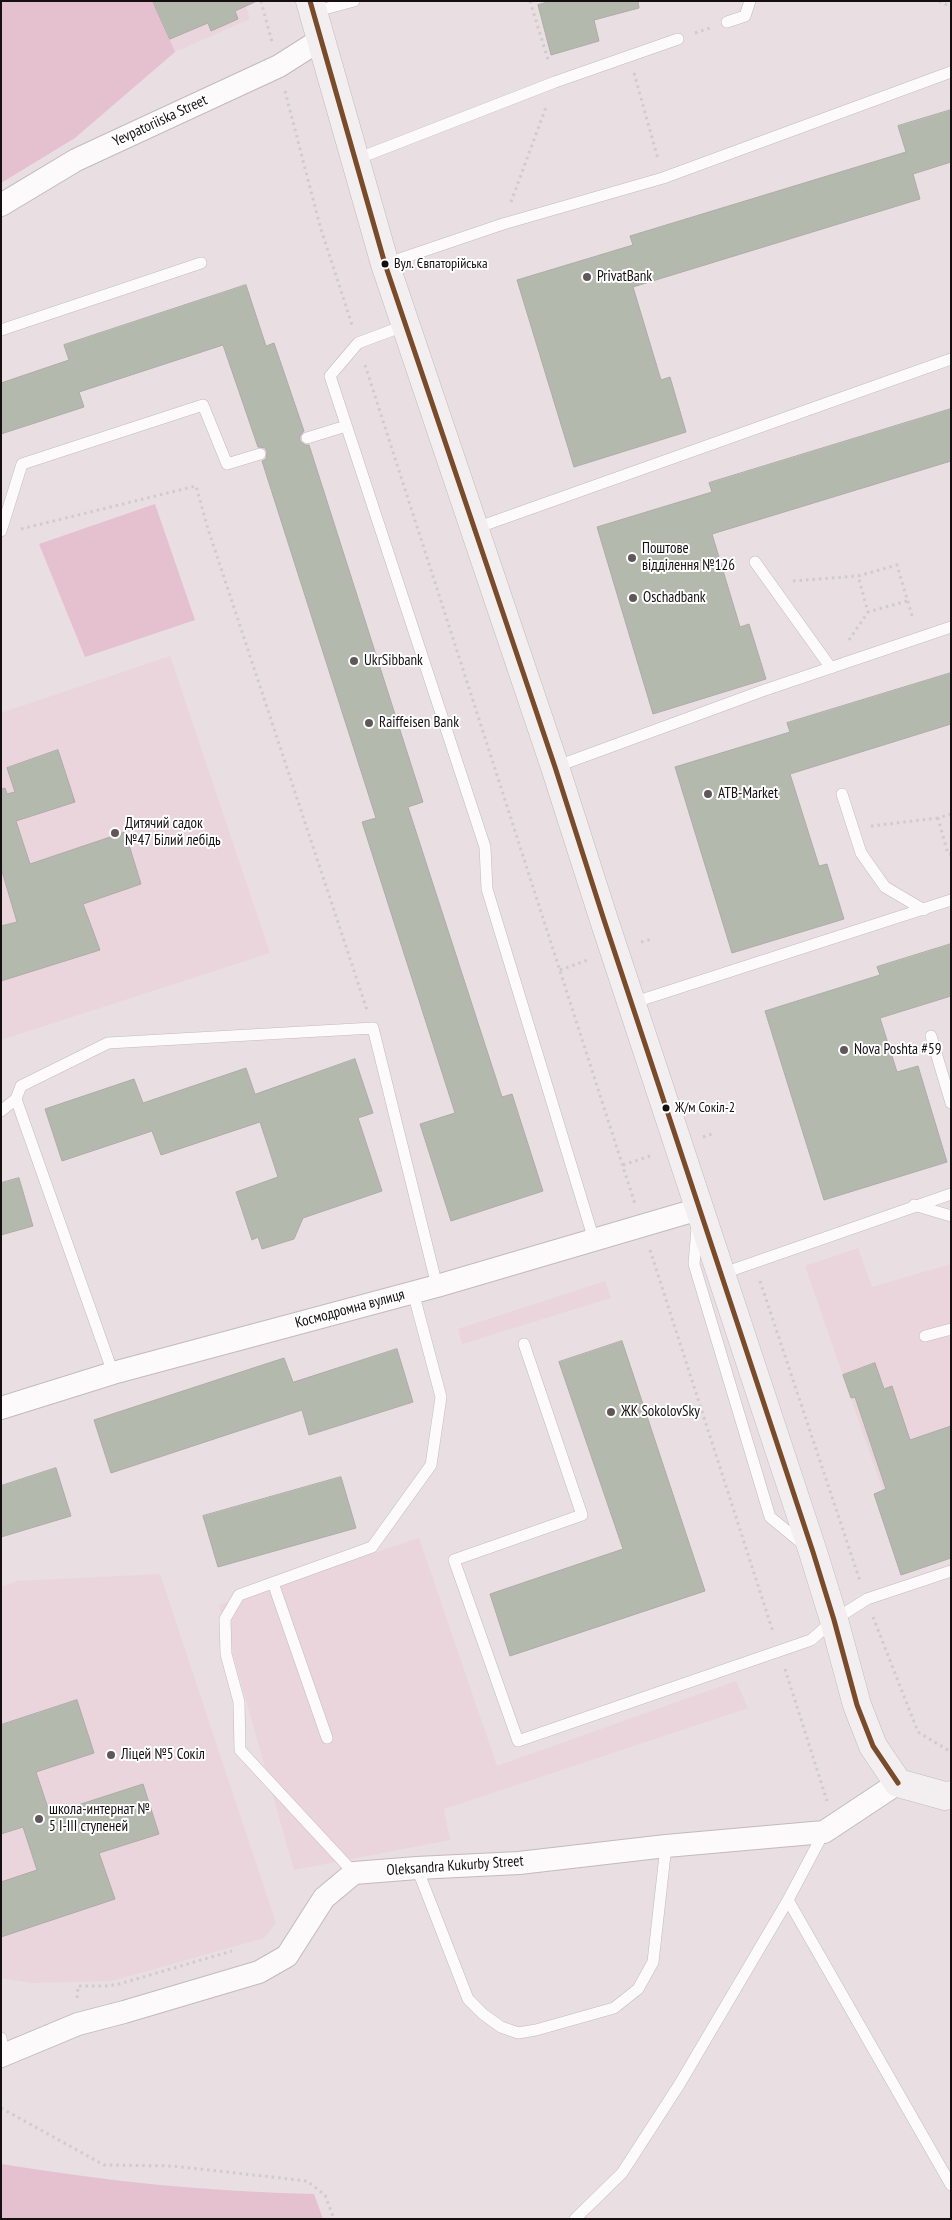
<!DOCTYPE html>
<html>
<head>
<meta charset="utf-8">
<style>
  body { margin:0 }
  #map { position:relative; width:952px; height:2220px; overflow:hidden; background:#e9dee1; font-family:"PT Sans Narrow",sans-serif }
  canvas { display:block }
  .frame { position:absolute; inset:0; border:2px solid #160f11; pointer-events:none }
</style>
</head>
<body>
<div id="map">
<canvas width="952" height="2220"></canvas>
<div class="frame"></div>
</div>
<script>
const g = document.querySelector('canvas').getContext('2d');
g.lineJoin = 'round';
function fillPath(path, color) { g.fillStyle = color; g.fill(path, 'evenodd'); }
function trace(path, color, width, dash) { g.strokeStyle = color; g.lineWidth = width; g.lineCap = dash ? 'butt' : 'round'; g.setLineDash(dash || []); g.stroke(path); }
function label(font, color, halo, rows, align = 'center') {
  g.font = font + ' "PT Sans Narrow",sans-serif'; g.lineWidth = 4; g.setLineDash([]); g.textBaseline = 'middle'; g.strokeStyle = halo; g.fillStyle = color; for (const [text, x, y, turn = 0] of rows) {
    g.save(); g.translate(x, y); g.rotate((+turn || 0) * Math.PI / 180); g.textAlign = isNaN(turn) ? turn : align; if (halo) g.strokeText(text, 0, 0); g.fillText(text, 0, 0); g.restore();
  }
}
fillPath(new Path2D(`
  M153 1H244L250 19 175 52Z
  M170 656 270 953 1 1040V713Z
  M858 1248 872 1287 951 1264V1467L883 1491 805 1266Z
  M605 1281 611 1298 462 1344 458 1329Z
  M419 1538 497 1766 736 1681 748 1708 444 1809 450 1840 294 1870 219 1605Z
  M160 1574 276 1923 264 1938 112 1981 32 1983 1 1978V1587L18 1581Z`), '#ead5dd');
fillPath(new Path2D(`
  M1 1H153L175 52 75 138 1 183Z
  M155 504 195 620 85 657 39 544Z
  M1 2164C105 2181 209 2192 314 2194L323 2219H1Z`), '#e5c0ce');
const building = new Path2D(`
  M153 1H257L235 11 238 19 211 31 208 23 170 39Z
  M552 1H638L639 8 594 20 599 41 551 55 538 5Z
  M951 110V162L913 174 920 199 633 287 661 380 670 377 686 432 574 467 517 280 633 245 630 236 906 152 898 126Z
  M246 285 266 346 274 343 304 431 300 436V441L305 445H309L423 802 408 807 502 1097 512 1094 543 1191 451 1221 420 1124 455 1113 362 822 376 818 262 461 266 459 267 452 265 448 258 447 223 345 79 392 84 407 1 434V383L69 360 64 345Z
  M951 409V461L712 534 740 627 749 624 766 679 653 714 597 527 712 492 709 483Z
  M951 673V724L790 774 819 866 827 864 844 919 732 953 675 767 790 732 787 723Z
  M58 750 75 802 16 821 30 864 125 832 141 884 83 904 100 950 1 981V926L17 922 1 868V789L5 788 7 794 15 792 7 768Z
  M951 944V996L880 1018 897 1072 918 1066 947 1162 824 1200 765 1011 880 975 877 967Z
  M355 1059 373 1113 358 1118 382 1191 303 1218 294 1239 262 1249 258 1237 252 1240 236 1192 278 1177 260 1122 161 1155 152 1131 62 1161 45 1109 134 1079 143 1103 246 1068 255 1094Z
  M19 1178 33 1226 1 1235V1183Z
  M622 1341 705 1591 510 1656 490 1594 623 1549 559 1362Z
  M397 1349 413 1402 309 1435 302 1410 111 1473 94 1420 284 1358 293 1382Z
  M875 1363 884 1389 892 1386 910 1440 951 1426V1558L901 1575 874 1494 886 1489 855 1397 851 1398 843 1375Z
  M56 1468 71 1516 1 1537V1486Z
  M341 1477 356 1528 218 1567 203 1516Z
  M77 1700 94 1753 36 1772 50 1814 143 1784 159 1834 99 1853 115 1899 1 1937V1882L37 1870 23 1827 1 1834V1725Z`);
fillPath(building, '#b4b9ad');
trace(building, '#aeaba9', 1);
const lane = new Path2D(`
  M313 12 354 1
  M727 22 745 16 750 1
  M354 160 555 82 678 39
  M385 264 503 224 663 178 951 72
  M406 325 358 343 330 376 485 847 487 889 594 1240
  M1 330 201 263
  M307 438 346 426
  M476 528 951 359
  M1 531 22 464 203 405 227 464 260 454
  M755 562 831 668
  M555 767 762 691 951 627
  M842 794 861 853 885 887 924 910
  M632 1003 951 900
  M931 1036 951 1103
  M1 1111 16 1099
  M914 1205 951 1216
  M697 1228 694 1264 770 1517 804 1545
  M721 1274 951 1194
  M925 1336 951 1329
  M524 1344 582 1515 454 1560 518 1741 811 1640 834 1620 867 1599 951 1571
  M113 1373 16 1099 21 1086 108 1043 373 1028 437 1286
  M273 1583 327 1738
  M417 1868 468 1999 483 2014 501 2027 518 2033 536 2030 614 2008 638 1989 653 1962 666 1846
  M354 1873 240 1750 239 1702 226 1654 225 1619 239 1595 372 1547 431 1465 441 1397 413 1292
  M788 1900 951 2185
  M1 2038 4 2055
  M575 2219 622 2173 679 2085 788 1900 824 1832`);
const street = new Path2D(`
  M1 205 76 160 279 66 320 40
  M1 1408 113 1373 437 1286 699 1209
  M1 2056 78 2024 124 2012 259 1972 287 1956 324 1898 354 1873 417 1868 519 1863 666 1846 824 1832 898 1783`);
const secondary = new Path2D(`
  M310 1 385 264 555 767 604 920 813 1552 834 1620 857 1705 873 1746 898 1783 945 1796 951 1795`);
trace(lane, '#c3babd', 12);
trace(street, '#c3babd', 24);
trace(secondary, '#c3babd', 29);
trace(new Path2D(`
  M261 1 272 42
  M530 1 549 63
  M939 1 951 7
  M695 33 710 28
  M634 73 658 159
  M285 91 320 226 352 325
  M511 202 546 107
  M365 365 635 1204
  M21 529 196 486 208 529 367 1010
  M793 581 858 576
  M907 601 868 612 858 576 897 565 913 619
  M849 640 868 612
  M951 814 938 818 948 854H951
  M871 826 938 818
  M641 942 652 939
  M560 970 588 960
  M703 1137 712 1134
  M623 1165 653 1155
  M650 1250 773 1632
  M760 1281 860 1581
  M873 1617 918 1732 951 1752
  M785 1669 827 1801
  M77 1998 78 1986H106L119 1984 232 1951
  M1 2108 104 2165 173 2166 307 2181 325 2195 334 2219`), '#cfcccd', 3, [2.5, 4]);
trace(lane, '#fcfafa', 11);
trace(street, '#fcfafa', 22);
trace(secondary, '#f3eff0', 28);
trace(new Path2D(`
  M310 1 385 264 555 767 604 920 813 1552 834 1620 857 1705 873 1746 898 1783`), '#7a4b2a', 5);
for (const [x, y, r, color] of [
  [385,264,4.5,"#160f11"],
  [587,277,5,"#60575a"],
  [632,558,5,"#60575a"],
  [633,598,5,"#60575a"],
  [354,661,5,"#60575a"],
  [369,723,5,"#60575a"],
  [708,794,5,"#60575a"],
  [115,833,5,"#60575a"],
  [844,1050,5,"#60575a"],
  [666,1108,4.5,"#160f11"],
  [611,1412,5,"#60575a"],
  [111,1755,5,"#60575a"],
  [39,1819,5,"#60575a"]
]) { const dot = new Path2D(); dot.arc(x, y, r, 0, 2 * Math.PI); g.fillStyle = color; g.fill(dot); trace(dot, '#fff', 2); }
label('14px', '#160f11', '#fff', [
  ["Вул. Євпаторійська",394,264],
  ["Ж/м Сокіл-2",675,1108]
], 'left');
label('15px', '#160f11', '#fff', [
  ["Yevpatoriiska Street",160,121,-25],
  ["Космодромна вулиця",350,1309,-15],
  ["Oleksandra Kukurby Street",455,1866,-4]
]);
label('15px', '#160f11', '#fff', [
  ["PrivatBank",597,277],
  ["Поштове",642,549],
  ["відділення №126",642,566],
  ["Oschadbank",643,598],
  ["UkrSibbank",364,661],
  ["Raiffeisen Bank",379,723],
  ["ATB-Market",718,794],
  ["Дитячий садок",125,824],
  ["№47 Білий лебідь",125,841],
  ["Nova Poshta #59",854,1050],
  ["ЖК SokolovSky",621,1412],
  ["Ліцей №5 Сокіл",121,1755],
  ["школа-интернат №",49,1810],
  ["5 I-III ступеней",49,1827]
], 'left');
</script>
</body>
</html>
